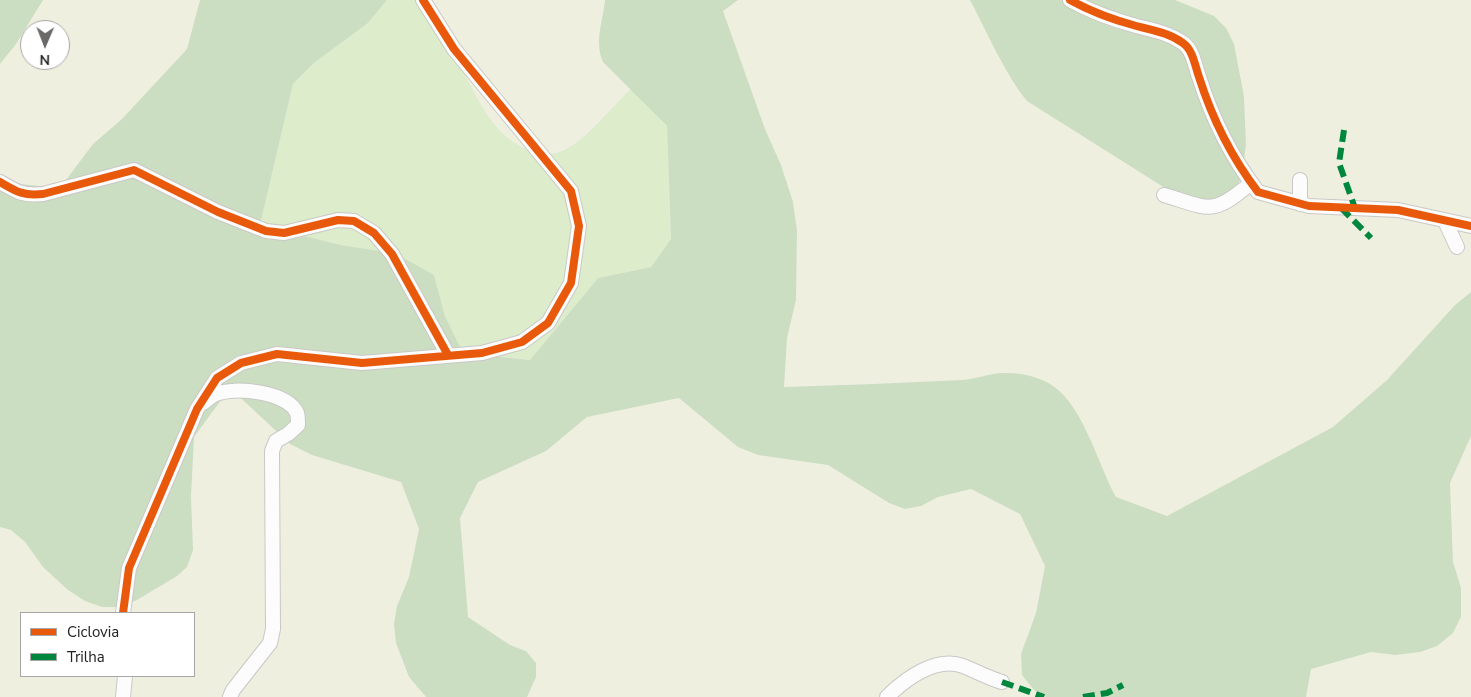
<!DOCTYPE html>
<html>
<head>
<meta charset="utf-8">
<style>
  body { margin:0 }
  #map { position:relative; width:1471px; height:697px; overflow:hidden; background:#f0eeeb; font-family:"Nunito Sans",sans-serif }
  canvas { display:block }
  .legend { position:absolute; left:20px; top:612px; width:175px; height:65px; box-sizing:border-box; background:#fff; border:1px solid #a7a7a7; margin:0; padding:6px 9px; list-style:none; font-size:15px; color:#222 }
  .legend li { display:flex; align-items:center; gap:10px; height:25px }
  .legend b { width:25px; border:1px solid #a7a7a7 }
  .north { position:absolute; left:20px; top:20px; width:50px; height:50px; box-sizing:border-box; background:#fff; border:1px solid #a7a7a7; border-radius:50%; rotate:181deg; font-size:14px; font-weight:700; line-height:20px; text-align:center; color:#222 }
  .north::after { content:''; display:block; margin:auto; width:18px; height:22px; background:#6a6968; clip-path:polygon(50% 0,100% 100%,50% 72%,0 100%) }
</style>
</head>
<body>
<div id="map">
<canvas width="1471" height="697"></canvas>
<ul class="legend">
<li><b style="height:6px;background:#e8590c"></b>Ciclovia</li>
<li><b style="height:6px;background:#00873e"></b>Trilha</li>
</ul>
<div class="north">N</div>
</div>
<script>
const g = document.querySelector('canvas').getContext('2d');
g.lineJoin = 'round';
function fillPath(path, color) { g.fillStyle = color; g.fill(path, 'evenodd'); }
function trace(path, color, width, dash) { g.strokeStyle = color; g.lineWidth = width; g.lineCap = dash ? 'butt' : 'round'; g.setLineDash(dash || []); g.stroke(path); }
fillPath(new Path2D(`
  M43 0H200L187 49 122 119 93 144 60 188 0 182V64L16 44ZM30 30H60V60H30Z
  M416 0H605L599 29 603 62 631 89 581 138 566 149 546 154 521 148 507 138 489 116 473 92 458 61Z
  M738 0H970L1006 66 1012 83 1027 101 1192 205 1242 175 1246 145V120L1244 96 1234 44 1175 0H1471V292L1455 305 1387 380 1333 427 1167 516 1116 498 1105 478 1083 427 1067 400 1005 372 965 380 784 387 787 338 796 300 797 231 793 202 781 165 765 129 723 11Z
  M230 388 290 444 312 455 401 482 419 529 409 577 397 606 401 662 409 677 426 697H0V527L11 530 25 542 43 567 119 607 137 600 177 576 187 567 192 550 191 497 194 437ZM21 613H194V676H21Z
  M679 398 738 447 758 455 828 465 888 503 905 509 920 506 938 497 971 489 1020 514 1045 566 1035 613 1021 654 1034 690 1046 697H527L536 677 526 651 510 645 468 617 460 518 478 482 529 459 587 417Z
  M1471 436V697H1306L1310 669 1371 652 1395 655 1461 588 1453 562 1450 483Z`), '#efefdf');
fillPath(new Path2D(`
  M387 0H416C432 18 445 38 457 60 476 93 492 140 533 151 544 154 556 155 566 149 587 139 613 105 631 89L667 126 671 239 651 267 598 278 530 360 463 353 445 316 434 275 386 252 341 245 260 225 293 84 314 63 368 23Z`), '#ddeccb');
fillPath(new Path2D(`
  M0 0H43L16 44 0 64Z
  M200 0H387L368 23 314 63 293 84 260 225 341 245 386 252 407 260 434 275 445 316 463 353 530 360 598 278 651 267 671 239 667 126 603 62C594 40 603 22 605 0H738L723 11 765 129 781 165 793 202 797 231 796 300 787 338 784 387C843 385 903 383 962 380 977 379 992 372 1007 373 1023 373 1040 377 1053 386 1084 407 1098 465 1116 497L1167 516 1333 427 1387 380 1455 305 1471 292V436L1450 483 1453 562 1461 588V617L1453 633 1437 646 1420 652 1395 655 1371 652 1311 669 1306 697H1046L1034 690 1022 675 1021 654 1036 613 1045 566 1020 514 971 489 938 497 921 506 905 509 889 503 828 465 758 455 738 447 679 398 587 417 546 451 478 482 460 518 468 617 510 645 526 651 536 663V677L527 697H426L409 677 396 643 394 624 397 606 409 577 419 529 401 482 312 455 290 444 230 388 194 437 191 497 193 550 187 567 177 576 137 600 119 607H102L85 601 68 590 43 567 25 542 11 530 0 527V182L60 188 93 144 122 119 187 49Z
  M970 0H1175L1214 16 1226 28 1234 44 1244 96 1246 145 1242 175 1232 199 1192 205 1027 101C1005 74 987 32 970 0Z`), '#cbdec1');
const minor = new Path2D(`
  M1070 0C1090 11 1111 19 1133 25 1150 30 1168 32 1183 43 1193 50 1195 66 1199 77 1212 118 1232 158 1258 192L1309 206 1398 210 1471 226
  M1300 180V204
  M0 182C17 192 23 196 43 194L134 170 218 212 266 231 284 233 338 220 354 221 374 233 392 254 448 355
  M1164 195C1210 209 1212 216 1251 183
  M1445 221 1457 247
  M203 403C207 400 211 396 216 394 235 386 288 392 297 413 298 416 298 421 298 425L288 434 276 441 272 451 273 629 270 643 233 690 230 697
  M123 613 129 568 197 409 217 378 241 363 277 354 362 363 482 353 522 342 548 323 571 283 579 226 571 191 454 49 423 0
  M123 697 125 676
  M887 697C905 679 936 656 963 666 976 671 988 678 1002 682`);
trace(minor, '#c9c8c7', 16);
trace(minor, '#fdfcfc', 14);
trace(new Path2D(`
  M1344 130 1339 163 1355 208
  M1341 208 1371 238
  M1002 682 1044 697
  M1083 697 1107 693 1123 685`), '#00873e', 6, [12, 6]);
trace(new Path2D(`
  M1070 0C1090 11 1111 19 1133 25 1150 30 1168 32 1183 43 1193 50 1195 66 1199 77 1212 118 1232 158 1258 192L1309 206 1398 210 1471 226
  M0 182C17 192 23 196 43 194L134 170 218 212 266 231 284 233 338 220 354 221 374 233 392 254 448 355
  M123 613 129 568 197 409 217 378 241 363 277 354 362 363 482 353 522 342 548 323 571 283 579 226 571 191 454 49 423 0`), '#e8590c', 8);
</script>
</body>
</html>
